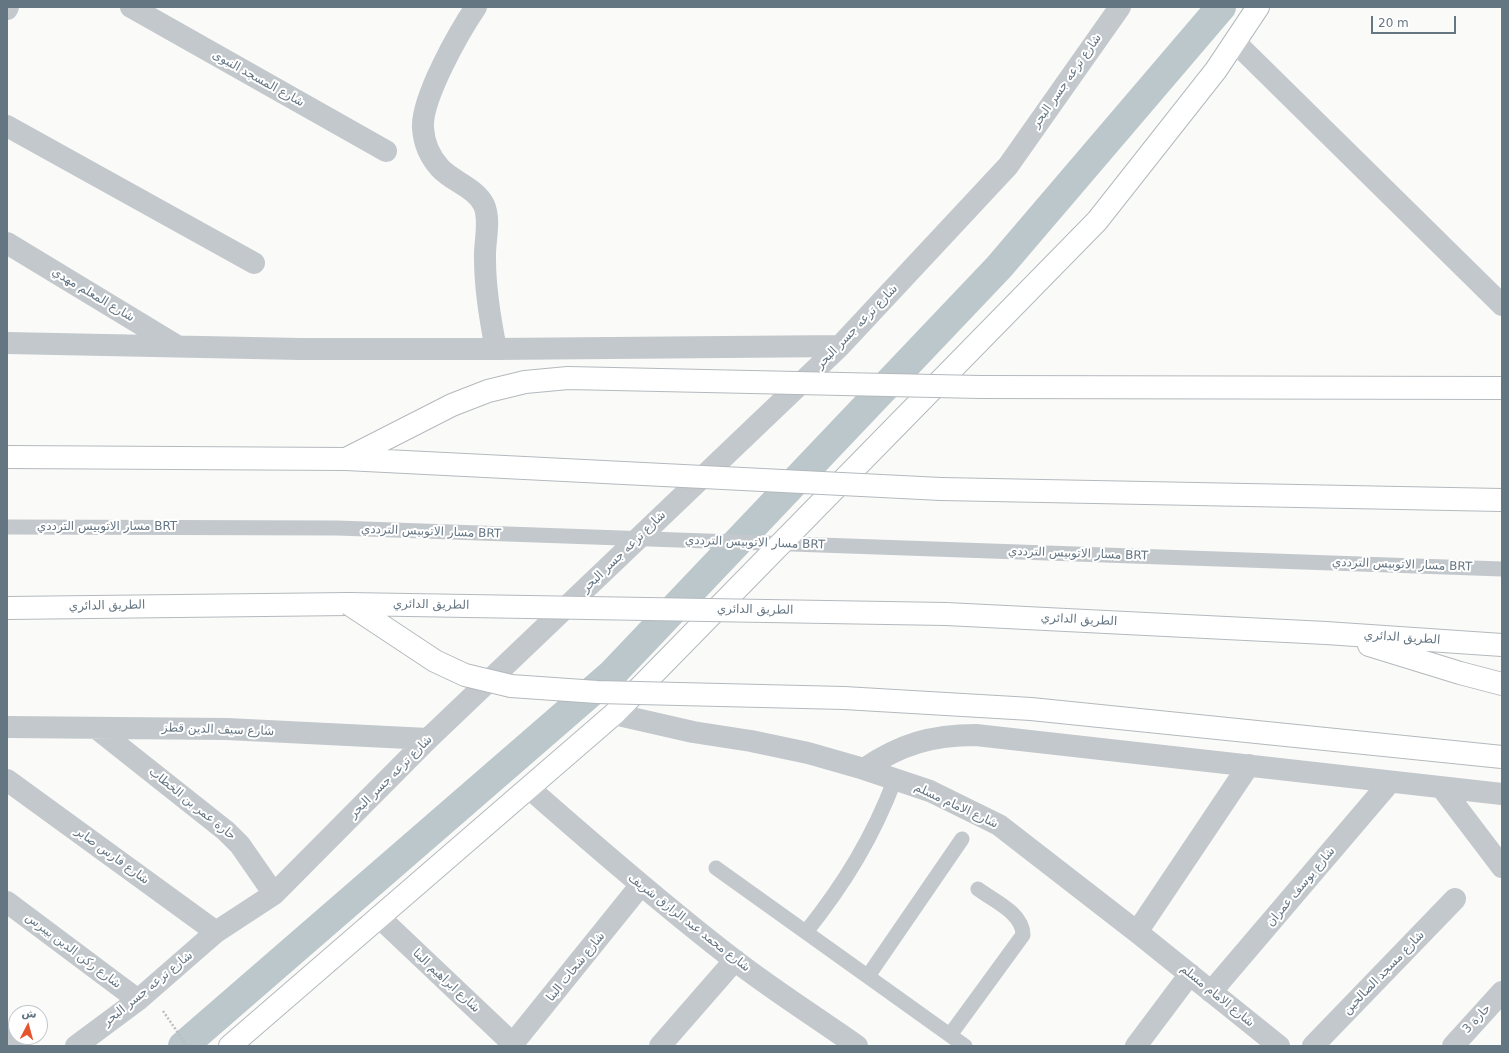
<!DOCTYPE html>
<html>
<head>
<meta charset="utf-8">
<style>
  body { margin:0 }
  #map { position:relative; width:1509px; height:1053px; overflow:hidden; background:#fafaf8; font-family:"DejaVu Sans",Vazirmatn,sans-serif }
  canvas { display:block }
  .frame { position:absolute; inset:0; border:8px solid #657683; pointer-events:none }
  .north { position:absolute; left:8px; top:1005px; width:40px; height:40px; box-sizing:border-box; background:#fff; border:1px solid #c1c8cd; border-radius:50%; rotate:6deg; font-size:11px; font-weight:700; line-height:16px; text-align:center; color:#657683 }
  .north::after { content:''; display:block; margin:auto; width:14px; height:18px; background:#e4572e; clip-path:polygon(50% 0,100% 100%,50% 72%,0 100%) }
  .scale { position:absolute; left:1371px; top:16px; width:85px; height:18px; box-sizing:border-box; border:2px solid #657683; border-top:0; padding-left:5px; font-size:12px; line-height:14px; white-space:nowrap; color:#657683; -webkit-text-stroke:3px #fff; paint-order:stroke }
</style>
</head>
<body>
<div id="map">
<canvas width="1509" height="1053"></canvas>
<div class="frame"></div>
<div class="north">ش</div>
<div class="scale">20 m</div>
</div>
<script>
const g = document.querySelector('canvas').getContext('2d');
g.lineJoin = 'round';
function trace(path, color, width, dash) { g.strokeStyle = color; g.lineWidth = width; g.lineCap = dash ? 'butt' : 'round'; g.setLineDash(dash || []); g.stroke(path); }
function label(font, color, halo, rows, align = 'center') {
  g.font = font + ' "DejaVu Sans",Vazirmatn,sans-serif'; g.lineWidth = 4; g.setLineDash([]); g.textBaseline = 'middle'; g.strokeStyle = halo; g.fillStyle = color; for (const [text, x, y, turn = 0] of rows) {
    g.save(); g.translate(x, y); g.rotate((+turn || 0) * Math.PI / 180); g.textAlign = isNaN(turn) ? turn : align; if (halo) g.strokeText(text, 0, 0); g.fillText(text, 0, 0); g.restore();
  }
}
trace(new Path2D(`
  M183 1046 612 674 999 267 1221 7`), '#bbc7cb', 30);
const secondary = new Path2D(`
  M230 1046 614 714 1097 221 1216 70 1258 7`);
const highway = new Path2D(`
  M941 489 1502 500
  M7 608 349 604
  M946 614 1326 633 1502 645
  M1369 645 1460 673 1502 684`);
trace(secondary, '#b3babf', 24);
trace(highway, '#b4b9bd', 24);
trace(new Path2D(`
  M163 1011 187 1046`), '#bbbfc2', 2.5, [2, 2]);
trace(new Path2D(`
  M7 527 337 528 1502 569
  M716 868 965 1046
  M806 932C845 883 873 837 895 779
  M868 976 962 839
  M950 1035 1023 935C1023 913 994 901 978 889`), '#c3c8cc', 15);
trace(new Path2D(`
  M131 7 386 151
  M476 7C459 32 421 99 423 128 424 143 430 157 440 168 453 182 476 188 484 205 491 221 484 243 485 259 485 290 490 319 496 349
  M7 9 8 7
  M1235 42 1502 305
  M7 126 254 263
  M7 243 177 346
  M7 343 300 349H496L840 346
  M614 714 693 732 751 741 808 753 864 769 930 791 999 825 1137 932 1279 1046
  M7 727 227 729 428 739
  M96 728 226 831 240 845 274 894
  M864 769C901 744 932 735 976 735L1502 794
  M7 780 216 932
  M529 788C596 847 663 905 733 959 773 990 816 1017 857 1046
  M1442 788 1502 867
  M7 902 138 1000
  M379 917 513 1044
  M1137 932 1249 765
  M1211 992 1390 782
  M7 1036 20 1046
  M76 1046 138 1000 216 932 274 894 428 739 840 346 1008 166 1120 7
  M511 1046 640 886
  M660 1046 735 960
  M1136 1046 1190 974
  M1313 1046 1455 899
  M1453 1046 1502 992`), '#c3c8cc', 22);
trace(secondary, '#fff', 22);
trace(highway, '#fff', 22);
const highwayBridge = new Path2D(`
  M7 457 346 459 941 489
  M346 459 452 405 488 391 525 382 568 378 980 387 1502 388
  M349 604 435 661 465 675 511 686 597 692 844 698 1031 709 1502 757
  M349 604 946 614`);
trace(highwayBridge, '#b4b9bd', 24, []);
trace(highwayBridge, '#fff', 22);
label('12px', '#657683', '#fff', [
  ["شارع المسجد النبوى",258,79,29],
  ["شارع ترعه جسر البحر",1067,81,-55],
  ["شارع المعلم مهدي",93,295,31],
  ["شارع ترعه جسر البحر",857,327,-46],
  ["مسار الاتوبيس الترددي BRT",107,527],
  ["مسار الاتوبيس الترددي BRT",431,532,2],
  ["مسار الاتوبيس الترددي BRT",755,543,2],
  ["شارع ترعه جسر البحر",624,552,-44],
  ["مسار الاتوبيس الترددي BRT",1078,554,2],
  ["مسار الاتوبيس الترددي BRT",1402,565,2],
  ["الطريق الدائري",431,605,1],
  ["الطريق الدائري",107,606,-1],
  ["الطريق الدائري",755,610,1],
  ["الطريق الدائري",1079,620,3],
  ["الطريق الدائري",1402,638,4],
  ["شارع سيف الدين قطز",218,730,2],
  ["شارع ترعه جسر البحر",391,777,-45],
  ["حارة عمر بن الخطاب",192,804,39],
  ["شارع الامام مسلم",956,806,25],
  ["شارع فارس صابر",112,856,36],
  ["شارع يوسف عمران",1301,887,-50],
  ["شارع محمد عبد الرازق شريف",689,923,38],
  ["شارع ركن الدين بيبرس",73,951,37],
  ["شارع شحات البنا",576,967,-51],
  ["شارع مسجد الصالحين",1384,973,-46],
  ["شارع ابراهيم البنا",446,981,43],
  ["شارع ترعه جسر البحر",148,989,-39],
  ["شارع الامام مسلم",1217,996,39],
  ["حارة 3",1477,1019,-47]
]);
</script>
</body>
</html>
